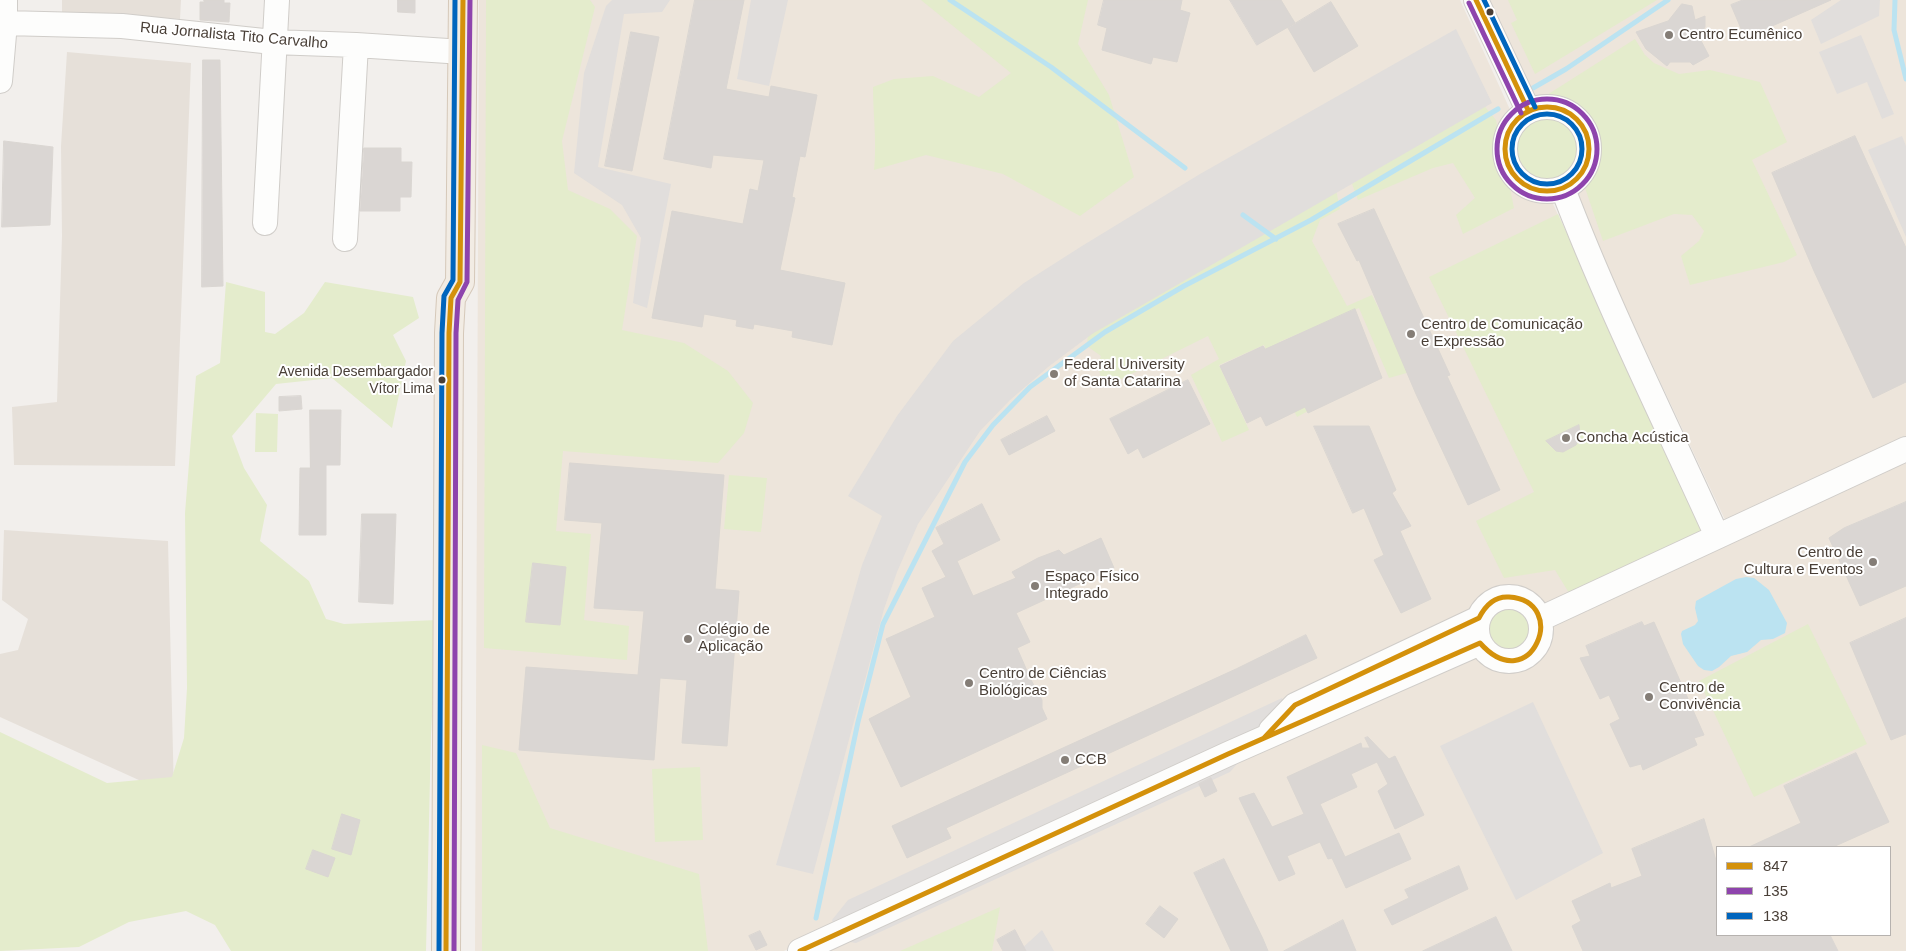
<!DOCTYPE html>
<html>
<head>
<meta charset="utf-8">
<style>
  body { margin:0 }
  #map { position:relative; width:1906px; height:951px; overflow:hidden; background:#f2efec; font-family:Helvetica,sans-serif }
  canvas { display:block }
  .legend { position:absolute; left:1716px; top:846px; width:175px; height:90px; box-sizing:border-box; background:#fff; border:1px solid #b6b2af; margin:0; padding:6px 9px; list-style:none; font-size:15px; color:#493f37 }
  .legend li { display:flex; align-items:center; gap:10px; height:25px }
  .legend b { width:25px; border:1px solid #b6b2af }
</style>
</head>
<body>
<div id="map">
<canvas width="1906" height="951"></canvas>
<ul class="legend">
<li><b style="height:6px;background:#d4910b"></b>847</li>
<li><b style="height:6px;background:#8e44ad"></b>135</li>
<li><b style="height:6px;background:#0065bd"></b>138</li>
</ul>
</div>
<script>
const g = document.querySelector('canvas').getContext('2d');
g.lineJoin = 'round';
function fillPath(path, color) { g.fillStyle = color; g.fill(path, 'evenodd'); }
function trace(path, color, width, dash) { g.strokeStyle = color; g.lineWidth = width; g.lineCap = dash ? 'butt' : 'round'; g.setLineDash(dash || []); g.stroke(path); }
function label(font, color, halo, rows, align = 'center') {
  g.font = font + ' Helvetica,sans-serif'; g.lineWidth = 4; g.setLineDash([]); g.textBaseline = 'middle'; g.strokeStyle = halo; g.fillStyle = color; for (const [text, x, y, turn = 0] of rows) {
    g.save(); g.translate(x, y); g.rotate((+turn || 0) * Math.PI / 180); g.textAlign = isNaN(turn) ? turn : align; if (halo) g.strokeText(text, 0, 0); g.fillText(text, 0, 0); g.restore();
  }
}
fillPath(new Path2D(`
  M62 0H181L180 19 62 12Z
  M67 52 191 63 175 466 14 465 12 407 57 402 62 236 61 146Z
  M4 530 168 541 174 796 0 717V654L18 650 28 619 2 600Z`), '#e6e0d9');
fillPath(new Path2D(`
  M479 0H1460L1704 535 1544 604 784 951H475Z
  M1481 0H1906V441L1727 524Z
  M1906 459V951H817ZM1717 847H1890V935H1717Z`), '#ede5db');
fillPath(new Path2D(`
  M486 0H590L595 7 562 141 568 190 610 209 637 236 622 330 684 343 728 371 753 403 744 433 718 463 563 451 556 531 591 534 584 620 629 626 627 660 484 648Z
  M921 0H1088L1078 44 1109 95 1134 177 1080 216 1003 174 926 155 874 170C877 142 873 115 873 87L894 79 933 76 979 97 1011 73Z
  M1508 0H1657L1535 74 1511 23 1517 20Z
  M1635 39 1645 55 1654 63 1679 74 1710 70 1760 82 1787 142 1752 160 1797 255 1784 262 1690 285 1681 256 1699 241 1704 231 1692 215 1674 214 1603 241 1581 176C1583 170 1588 164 1589 158 1594 125 1573 108 1543 106L1539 100Z
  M1476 96 1496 120 1514 208 1463 234 1456 215 1475 198 1453 163 1433 168 1358 200 1345 165Z
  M1516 149a32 32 0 1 1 64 0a32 32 0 1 1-64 0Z
  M1335 185 1340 209 1320 220 1312 241 1347 306 1372 295 1410 372 1389 378 1359 308 1279 342 1308 411 1297 417 1264 345 1219 365 1249 430 1222 442 1191 375 1219 359 1208 336 1105 387C1101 376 1095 366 1101 356L1087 346 1089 319Z
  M1558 214 1704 535 1569 593 1555 570 1504 578 1476 521 1534 492 1429 277Z
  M226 282 265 292V332L275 334 304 313 325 282 413 297 419 318 393 335 406 361 392 428 332 378 276 384 232 436 244 468 267 505 260 541 309 581 326 619 344 624 437 620 431 735 426 951H231L215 925 186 911 129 922 79 947 0 951V732L107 783 172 777 184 738 187 688 185 513 196 376 220 363Z
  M256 413 278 414 277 452H255Z
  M729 475 767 478 761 532 724 529Z
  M1487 628a22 22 0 1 1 44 0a22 22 0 1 1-44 0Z
  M1808 624 1867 744 1754 797 1699 681Z
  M482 745 516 753 550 828 699 874 708 951H482Z
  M700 767 703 840 655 842 652 769Z
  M1000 907 992 951H900Z`), '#e4eccc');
fillPath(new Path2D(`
  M612 0H670L662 12 624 14 598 167 671 184 647 308 633 303 641 238 622 205 574 173 584 73 606 6Z
  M751 0H788L769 86 737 79Z
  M1841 0H1880L1879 16 1821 44 1811 20Z
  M1456 29 1492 103 1092 334 1048 367 1010 400 980 431 918 524 897 572 884 609 813 874 776 865 862 565 882 516 848 496 897 416 953 341 1024 283 1082 246 1200 174Z
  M1861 35 1894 114 1882 119 1867 82 1837 94 1819 52Z
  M1902 136 1906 146V237L1868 150Z
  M1282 698 1286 707 1230 772 856 943 839 940 832 920 848 900Z
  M1533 702 1603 853 1516 900 1440 746Z
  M1042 930 1054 951H1019Z`), '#e1dedc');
fillPath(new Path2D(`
  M1746 577 1754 578 1769 590 1787 623 1785 633 1773 639 1761 640 1747 652 1731 656 1719 667 1712 671 1704 670 1698 666 1683 644 1681 634 1682 631 1695 625 1698 621 1695 608 1696 601 1736 579Z`), '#bbe3f1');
trace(new Path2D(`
  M950 0 1051 67 1185 168
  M1895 0 1894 30 1906 79
  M1533 88 1566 69 1668 0
  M1243 215 1276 239
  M816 918 858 722 883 624 965 462 993 425 1030 387 1105 332 1184 286 1311 220 1498 109`), '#bbe3f1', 5);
const building = new Path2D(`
  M204 0H224V3H230L229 22 200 20V2H204Z
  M398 0H415V13L398 12Z
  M695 0H744L726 89 769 97 771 86 817 95 805 157 800 156 792 197 795 198 780 270 845 283 832 345 792 337 793 331 754 324 753 329 736 326 737 320 704 314 702 327 652 318 672 211 743 224 750 189 758 191 764 160 713 155 711 168 664 159Z
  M1104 0H1182L1180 10 1190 13 1177 62 1153 57 1151 64 1102 50 1107 28 1098 25Z
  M1230 0H1281L1295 23 1257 45Z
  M1743 0H1831L1745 38 1731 5Z
  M1331 2 1358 46 1314 72 1288 28Z
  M1682 4 1692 6 1695 20 1705 16V27L1699 37 1709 56 1693 65 1690 62H1670L1667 66 1646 49 1636 32 1668 21Z
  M631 32 659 37 632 171 605 166Z
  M203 60H220L223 286 202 287Z
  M1855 136 1906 248V382L1873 398 1814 271 1772 173Z
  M4 141 53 147 50 225 2 227Z
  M364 148H401V162H412L411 197H400V211H360Z
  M1374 209 1450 375 1447 376 1500 490 1468 505 1416 394 1359 260 1357 261 1338 224Z
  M1355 309 1382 378 1308 413 1305 407 1266 426 1261 416 1247 423 1220 366 1263 346 1265 349Z
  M1188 380 1210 424 1143 458 1138 448 1128 454 1110 419Z
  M301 396 302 409 279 411V397Z
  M310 410H341L340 465H326V535H299L300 468H310Z
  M1047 416 1055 431 1009 455 1001 440Z
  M1579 425 1580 436 1576 445 1563 452 1556 451 1546 441Z
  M1314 426H1369L1396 490 1392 493 1411 526 1400 531 1431 599 1401 613 1374 560 1384 555 1364 508 1353 513Z
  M570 463 724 475 715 589 739 591 727 746 682 743 687 680 660 678 654 760 519 750 526 667 638 675 644 611 594 608 602 523 565 520Z
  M1906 502V586L1860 606 1829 538 1844 528Z
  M982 504 1000 540 957 561 973 596 1016 578 1012 572 1038 558 1059 550 1064 555 1101 538 1114 568 1016 613 1030 642 1017 648 1031 680 1042 700V708L1047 719 901 787 869 719 911 697 886 639 935 617 922 588 946 577 932 551 944 544 936 528Z
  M362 514H396L393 604 359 602Z
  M533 563 566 567 560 625 526 622Z
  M1906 618V734L1891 740 1850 643Z
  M1642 622 1644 626 1654 622 1704 735 1694 738 1697 745 1643 770 1641 764 1630 767 1610 724 1620 719 1609 695 1600 699 1580 658 1590 656 1586 646Z
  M1306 635 1317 658 946 828 951 838 907 858 892 826 1236 669Z
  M1368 737 1389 759 1395 756 1424 815 1395 829 1378 791 1388 784 1377 762 1351 774 1357 787 1320 804 1345 857 1399 833 1411 859 1346 888 1332 858 1328 859 1320 842 1287 856 1295 874 1279 881 1239 798 1254 793 1272 827 1304 814 1287 777 1361 743 1362 748H1370L1365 738Z
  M1856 753 1889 822 1833 847H1749L1801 823 1784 786Z
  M1211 778 1217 791 1205 797 1199 784Z
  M342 814 360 820 351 855 332 849Z
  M1704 819 1717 864V935H1830L1838 951H1583L1572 926 1581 921 1572 901 1610 883 1611 888 1642 876 1632 849Z
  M313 850 335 858 328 877 306 869Z
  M1224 859 1263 939 1268 951H1231L1194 873Z
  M1459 866 1468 889 1392 925 1384 910 1409 898 1405 890Z
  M1160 906 1178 919 1164 938 1146 924Z
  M1496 917 1512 951H1423Z
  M1343 920 1356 951H1284Z
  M1015 930 1026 951H1003L997 940Z
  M760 931 767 945 756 950 749 936Z`);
fillPath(building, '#dad6d3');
trace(building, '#dad6d2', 1);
const minor = new Path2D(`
  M1476 0 1528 110
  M5 23 122 26 273 42 356 45 463 52
  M0 81 5 23V0
  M1505 149a42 42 0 1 1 84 0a42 42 0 1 1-84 0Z
  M1563 189C1608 307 1665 421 1717 536
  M265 223 277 0
  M345 239 356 45
  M1477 629a32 32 0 1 1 64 0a32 32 0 1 1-64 0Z
  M1540 619 1906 449
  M1271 730 1295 705 1479 618
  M800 951 1228 754 1480 643`);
const major = new Path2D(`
  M446 951 449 333 451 298 460 282 463 0`);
trace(minor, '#d0cdc9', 26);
trace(major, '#d5c8b9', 30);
trace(minor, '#fdfdfc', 24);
trace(major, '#f2ece4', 28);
trace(new Path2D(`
  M1476 0 1528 110
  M1505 149a42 42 0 1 1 84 0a42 42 0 1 1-84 0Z
  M446 951 449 333 451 298 460 282 463 0
  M800 951 1228 754 1480 643C1531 700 1571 601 1509 597 1495 596 1485 606 1479 618L1295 705 1264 738`), '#d4910b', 5);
trace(new Path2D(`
  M1469 3 1521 113
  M1497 149a50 50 0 1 1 100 0a50 50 0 1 1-100 0Z
  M454 951 456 333 458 300 467 282 470 0`), '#8e44ad', 5);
trace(new Path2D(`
  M1484 0 1535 107
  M1512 149a35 35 0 1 1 70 0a35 35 0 1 1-70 0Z
  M439 951 442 333 444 296 453 280 455 0`), '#0065bd', 5);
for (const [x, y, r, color] of [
  [1490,12,4.5,"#493f37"],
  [1669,35,5,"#847d76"],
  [1411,334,5,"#847d76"],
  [1054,374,5,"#847d76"],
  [442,380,4.5,"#493f37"],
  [1566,438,5,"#847d76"],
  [1873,562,5,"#847d76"],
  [1035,586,5,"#847d76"],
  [688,639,5,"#847d76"],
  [969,683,5,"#847d76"],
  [1649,697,5,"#847d76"],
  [1065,760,5,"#847d76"]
]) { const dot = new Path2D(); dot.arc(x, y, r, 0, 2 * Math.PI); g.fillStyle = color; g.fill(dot); trace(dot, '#fff', 2); }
label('14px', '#493f37', '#fff', [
  ["Avenida Desembargador",433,372],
  ["Vítor Lima",433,389]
], 'right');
label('15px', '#493f37', '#fff', [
  ["Centro Ecumênico",1679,35],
  ["Centro de Comunicação",1421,325],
  ["e Expressão",1421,342],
  ["Federal University",1064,365],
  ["of Santa Catarina",1064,382],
  ["Concha Acústica",1576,438],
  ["Centro de",1863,553,"right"],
  ["Cultura e Eventos",1863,570,"right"],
  ["Espaço Físico",1045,577],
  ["Integrado",1045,594],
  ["Colégio de",698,630],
  ["Aplicação",698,647],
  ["Centro de Ciências",979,674],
  ["Biológicas",979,691],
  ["Centro de",1659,688],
  ["Convivência",1659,705],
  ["CCB",1075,760]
], 'left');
label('15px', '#493f37', '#fff', [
  ["Rua Jornalista Tito Carvalho",234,36,5]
]);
</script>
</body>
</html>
